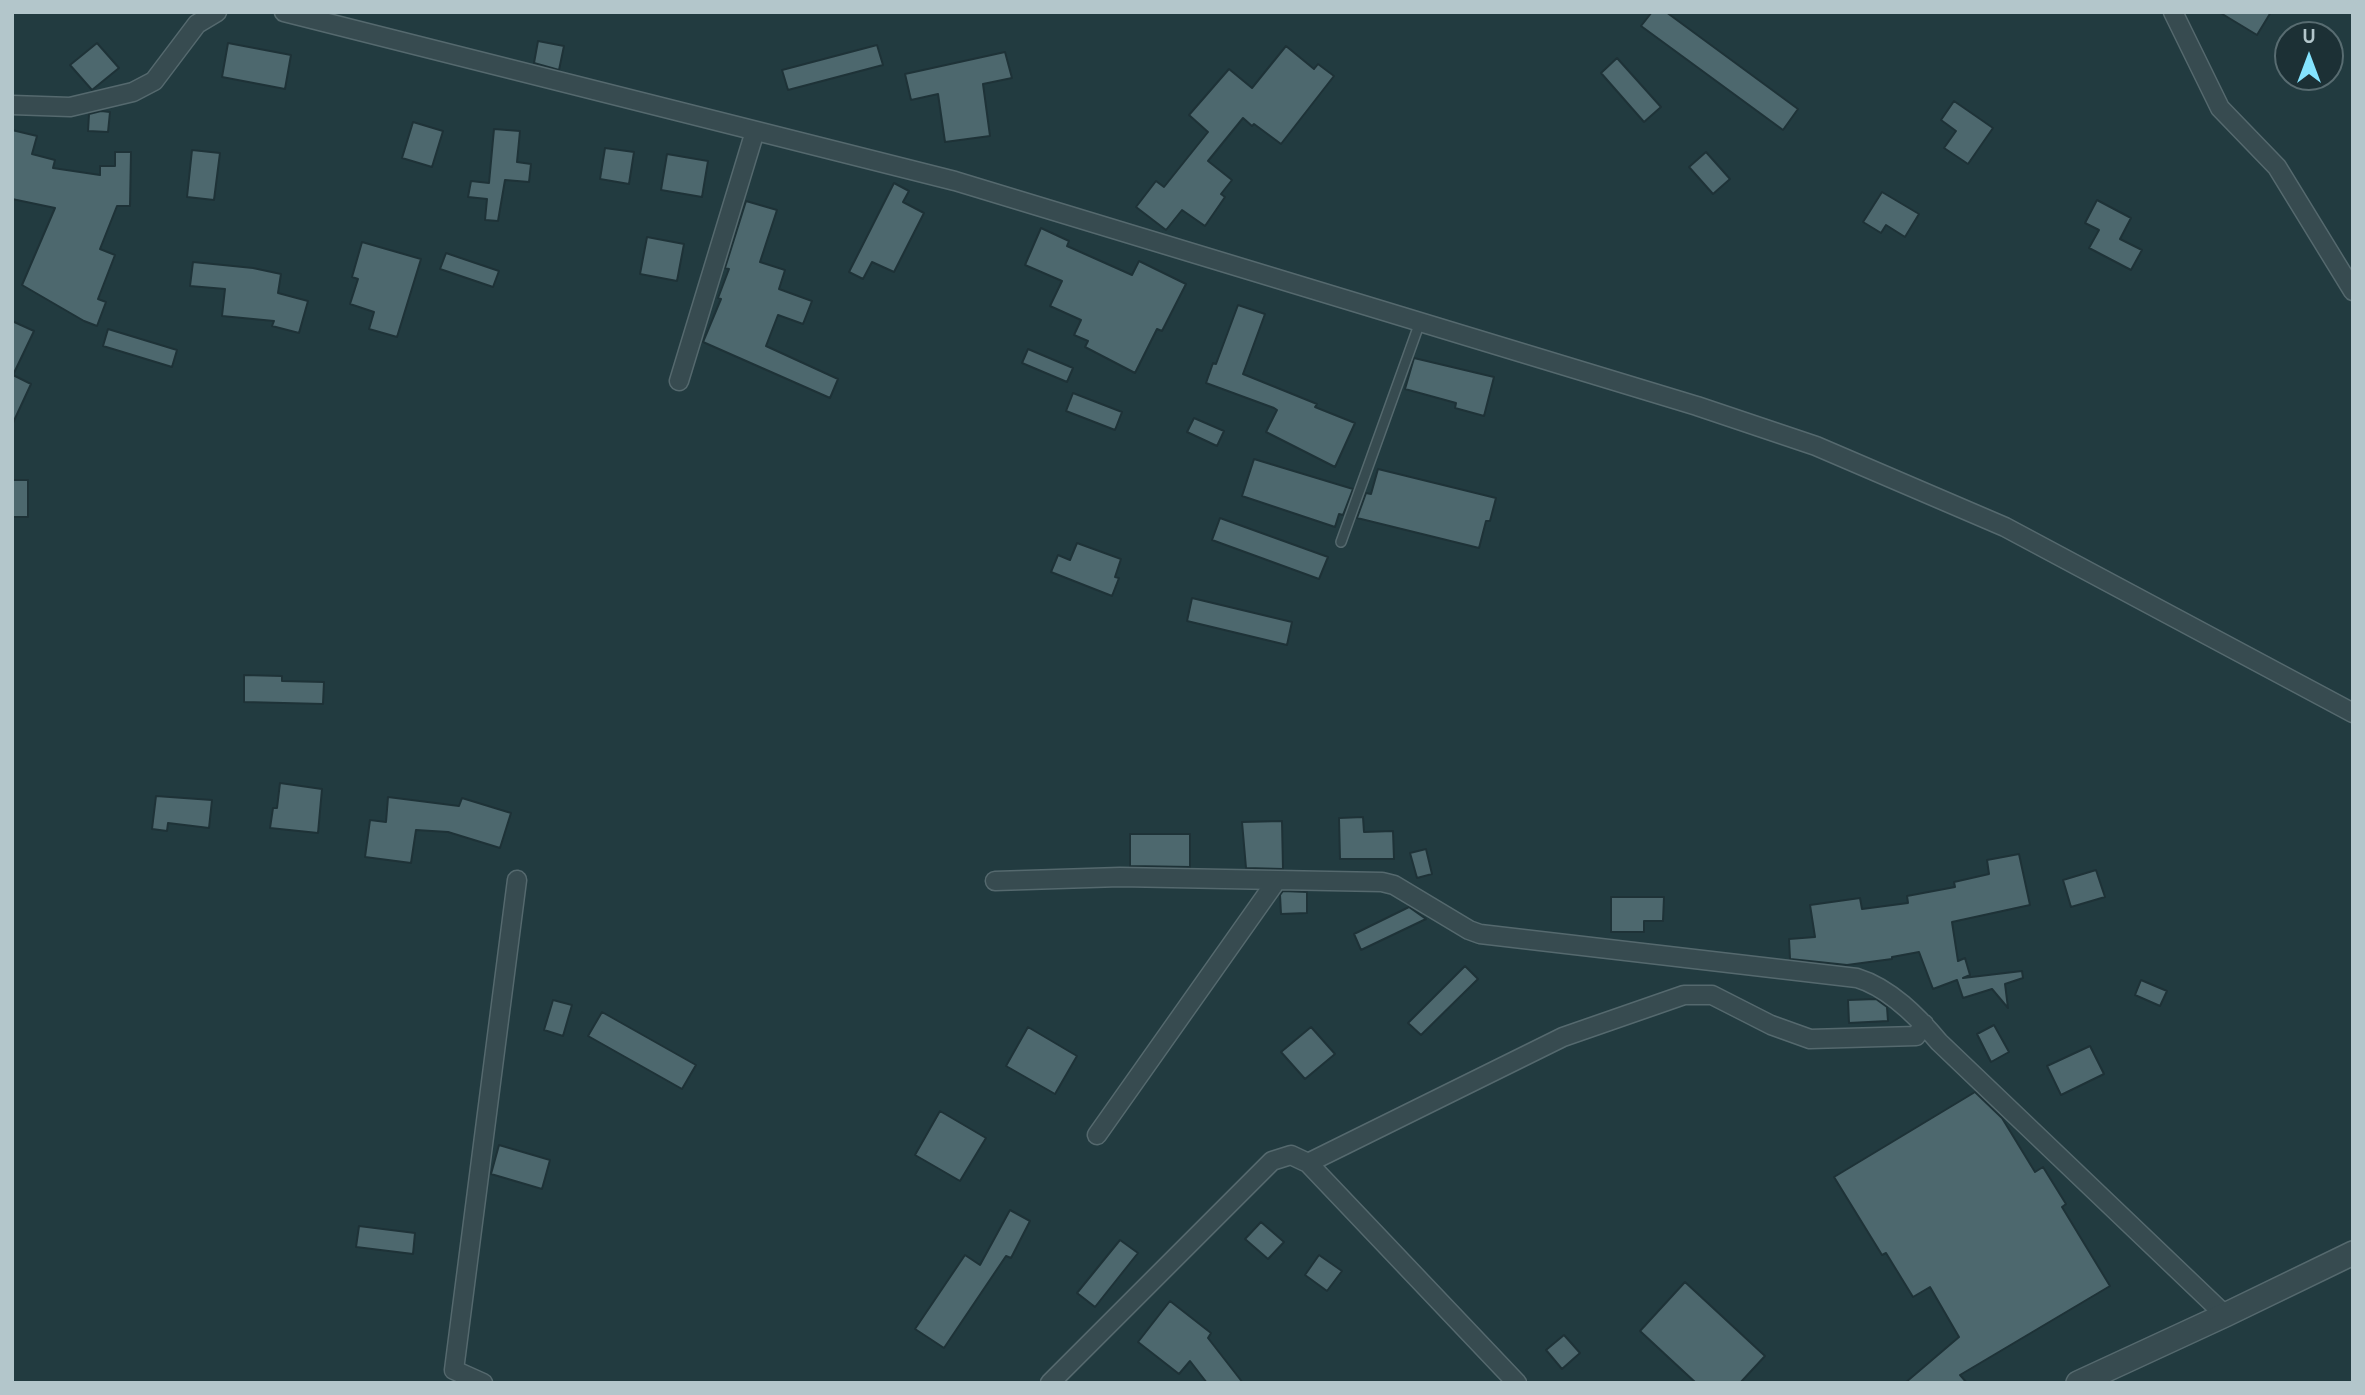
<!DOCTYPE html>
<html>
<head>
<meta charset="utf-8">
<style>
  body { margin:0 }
  #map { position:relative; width:2365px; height:1395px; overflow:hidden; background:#223b40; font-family:"DM Sans",sans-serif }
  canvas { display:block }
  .frame { position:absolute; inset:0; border:14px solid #b3c6cb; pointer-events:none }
  .north { position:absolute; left:2274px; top:21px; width:70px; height:70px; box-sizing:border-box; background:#1c3035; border:2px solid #586c71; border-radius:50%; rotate:0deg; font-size:19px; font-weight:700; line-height:28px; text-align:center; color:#b3c6cb }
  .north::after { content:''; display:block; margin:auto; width:24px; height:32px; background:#84e4ff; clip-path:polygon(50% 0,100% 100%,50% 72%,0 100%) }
</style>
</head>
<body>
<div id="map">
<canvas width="2365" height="1395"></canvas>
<div class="frame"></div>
<div class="north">U</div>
</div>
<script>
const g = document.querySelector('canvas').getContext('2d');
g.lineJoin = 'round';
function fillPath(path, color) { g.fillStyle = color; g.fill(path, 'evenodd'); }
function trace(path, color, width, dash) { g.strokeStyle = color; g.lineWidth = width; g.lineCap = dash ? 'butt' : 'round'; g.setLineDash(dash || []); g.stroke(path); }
const building = new Path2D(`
  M1652 12H1666L1798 109 1783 130 1641 26Z
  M2219 12H2271L2257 35Z
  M538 41 564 46 559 70 534 63Z
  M97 43 119 68 92 90 70 65Z
  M228 43 291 55 285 89 222 77Z
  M877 45 883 65 788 90 782 70Z
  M1286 46 1314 69 1318 64 1334 76 1281 144 1254 124 1252 126 1243 118 1208 161 1232 180 1221 194 1225 197 1205 226 1182 210 1166 230 1136 207 1156 181 1164 187 1208 132 1189 115 1229 69 1252 88Z
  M1005 52 1012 78 983 84 990 136 945 142 938 94 911 100 905 74Z
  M1617 58 1661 107 1644 122 1601 73Z
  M1954 101 1993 128 1968 164 1944 148 1956 131 1941 120Z
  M101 111 110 112 108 132 88 131 89 114Z
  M413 122 443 131 432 167 402 158Z
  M494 129 520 131 517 162 531 164 529 182 505 180 498 221 485 220 487 199 468 197 471 181 489 183Z
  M12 130 37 136 32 154 55 160 53 168 100 175V166H115V152H131L130 206H117L100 249 115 255 98 299 106 302 97 326 84 321 22 285 55 208 12 199Z
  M605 148 634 152 629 184 600 179Z
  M192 150 220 153 214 200 187 197Z
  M1706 152 1730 179 1713 194 1689 167Z
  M667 154 708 161 702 197 661 190Z
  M894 183 909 191 903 202 924 213 894 272 872 262 863 279 849 272Z
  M1882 192 1919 214 1905 237 1886 225 1881 233 1863 222Z
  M2097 200 2131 218 2120 239 2142 250 2131 270 2089 248 2099 230 2085 223Z
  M746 201 777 210 760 262 785 270 779 289 812 301 803 324 778 315 766 346 838 379 830 398 703 342 721 299 718 298 729 269 725 268Z
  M1041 228 1069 241 1067 246 1132 275 1139 261 1186 284 1162 331 1157 329 1135 373 1085 347 1088 341 1074 335 1081 320 1050 306 1062 281 1025 265Z
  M647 237 684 244 677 281 640 274Z
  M362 242 421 259 397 337 369 329 374 312 350 304 358 279 352 277Z
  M446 253 499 271 493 287 440 269Z
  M193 262 253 268 281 274 278 293 308 301 299 333 272 326 274 321 222 316 225 289 190 286Z
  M1238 305 1265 314 1243 374 1317 404 1315 407 1355 423 1335 467 1266 432 1277 410 1274 408 1206 383 1213 363 1216 364Z
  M12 321 34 331 13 375 31 384 12 425Z
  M108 329 177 350 172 367 103 346Z
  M1028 349 1073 368 1067 382 1022 363Z
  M1414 358 1494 377 1484 416 1455 408 1456 403 1405 389Z
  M1073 393 1122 412 1115 430 1066 411Z
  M1194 418 1224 431 1217 446 1187 432Z
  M1254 459 1353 489 1343 515 1339 514 1335 527 1242 496Z
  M1378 469 1496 498 1490 521H1486L1479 548 1357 518 1366 493 1371 494Z
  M12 480H28V517H12Z
  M1220 518 1328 557 1319 579 1212 540Z
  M1077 543 1121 559 1115 577 1119 578 1112 596 1051 572 1058 555 1070 560Z
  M1192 598 1292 622 1287 645 1187 621Z
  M244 675 282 676V681L324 682 323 704 244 702Z
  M280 783 322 789 318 833 270 828 273 808H277Z
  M156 796 212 800 209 828 168 823 167 831 152 829Z
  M388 797 459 806 462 798 511 813 500 848 448 832 416 830 411 863 365 857 370 820 386 822Z
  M1363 817 1364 832 1393 831 1394 859H1340L1339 818Z
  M1282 821 1283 869 1246 868 1242 822Z
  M1130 834H1190V867L1130 866Z
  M1426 849 1432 874 1417 878 1410 853Z
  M2019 854 2030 905 1952 922 1958 961 1965 958 1970 975 1963 978 2022 971 2023 978 2005 984 2008 1008 1992 989 1963 998 1957 980 1933 989 1919 952 1892 957V959L1847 965 1790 959 1789 939 1815 937 1810 905 1860 898 1862 909 1908 903 1907 896 1955 887 1954 882 1989 874 1987 860Z
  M2096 870 2105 897 2071 907 2063 880Z
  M1283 891 1307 892V913L1281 914 1280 895Z
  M1611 897H1664L1663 921H1644V932H1611Z
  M1409 907 1426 919 1361 950 1354 934Z
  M1465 966 1478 979 1421 1035 1408 1023Z
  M2141 980 2167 991 2160 1006 2135 995Z
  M1876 999 1887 1007 1888 1021 1849 1023 1848 1000Z
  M553 1000 572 1005 563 1036 544 1030Z
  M602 1012 696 1065 682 1089 588 1036Z
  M1994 1025 2009 1052 1991 1062 1977 1034Z
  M1028 1027 1077 1056 1055 1094 1006 1066Z
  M1311 1027 1335 1054 1305 1079 1281 1052Z
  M2090 1046 2104 1074 2061 1095 2047 1066Z
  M1975 1092 2002 1118 2035 1172 2043 1167 2066 1204 2062 1207 2110 1286 1960 1375 1967 1383H1905L1959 1337 1930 1287 1913 1297 1886 1253 1882 1255 1834 1177Z
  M940 1111 986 1138 960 1181 915 1155Z
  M499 1145 550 1160 542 1189 491 1174Z
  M1010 1210 1030 1221 1011 1258 1006 1256 944 1348 915 1329 965 1255 980 1265Z
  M1261 1222 1284 1242 1268 1259 1245 1239Z
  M359 1226 415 1233 413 1254 356 1247Z
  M1120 1240 1138 1253 1095 1307 1077 1293Z
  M1319 1255 1342 1271 1327 1291 1305 1275Z
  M1685 1282 1765 1356 1740 1383H1696L1640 1331Z
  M1170 1301 1211 1333 1208 1338 1243 1383H1207L1190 1361 1179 1374 1138 1342Z
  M1564 1335 1580 1353 1562 1369 1546 1350Z`);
fillPath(building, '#4d686e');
trace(building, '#1e3237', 2);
const service = new Path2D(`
  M1341 542 1420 322`);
const minor = new Path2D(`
  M284 12 955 181 1697 406 1816 446 2005 527 2353 713
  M2173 12 2220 108 2277 167 2353 291
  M12 105 70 107 133 92 154 81 197 24 217 12
  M679 381 755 131
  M995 881 1120 877 1382 882 1394 885 1469 930 1480 934 1857 978C1890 988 1918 1017 1939 1042L2225 1315
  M1097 1135 1277 880
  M1308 1163 1563 1037 1684 995H1712L1771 1025 1810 1039 1916 1036 1924 1024
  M483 1383 454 1370 517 880
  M1050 1383 1272 1161 1291 1155 1308 1163 1517 1383`);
const tertiary = new Path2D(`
  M2078 1383 2225 1315 2353 1253`);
trace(service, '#55696e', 12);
trace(minor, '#55696e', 21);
trace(tertiary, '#55696e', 26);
trace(service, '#374b50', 9);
trace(minor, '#374b50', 18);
trace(tertiary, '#374b50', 23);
</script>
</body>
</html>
